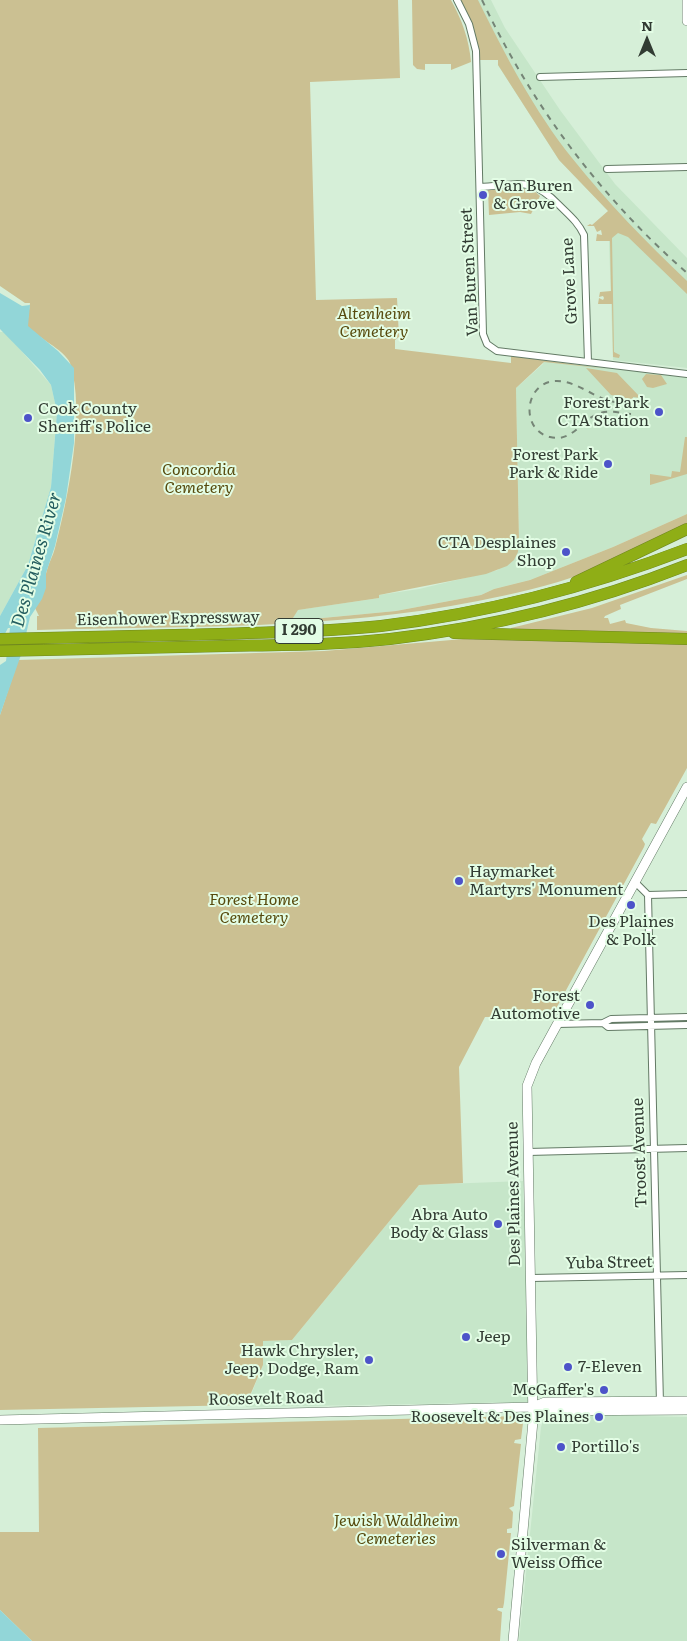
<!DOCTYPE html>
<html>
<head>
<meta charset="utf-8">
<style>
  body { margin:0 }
  #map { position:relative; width:687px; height:1641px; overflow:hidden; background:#d6efd8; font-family:Literata,serif }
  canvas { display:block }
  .north { position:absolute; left:622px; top:15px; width:50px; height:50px; -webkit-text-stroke:4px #e3fde5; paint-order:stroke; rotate:0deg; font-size:14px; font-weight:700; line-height:20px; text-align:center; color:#323c33 }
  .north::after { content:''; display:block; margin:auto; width:18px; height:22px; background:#323c33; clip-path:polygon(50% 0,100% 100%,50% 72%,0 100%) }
</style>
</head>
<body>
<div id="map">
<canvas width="687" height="1641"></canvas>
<div class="north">N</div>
</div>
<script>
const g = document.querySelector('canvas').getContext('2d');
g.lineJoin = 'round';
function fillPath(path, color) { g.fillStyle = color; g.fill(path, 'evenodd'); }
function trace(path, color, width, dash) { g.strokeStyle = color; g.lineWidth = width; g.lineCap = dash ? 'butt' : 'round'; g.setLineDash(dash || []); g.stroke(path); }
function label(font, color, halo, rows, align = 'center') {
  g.font = font + ' Literata,serif'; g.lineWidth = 4; g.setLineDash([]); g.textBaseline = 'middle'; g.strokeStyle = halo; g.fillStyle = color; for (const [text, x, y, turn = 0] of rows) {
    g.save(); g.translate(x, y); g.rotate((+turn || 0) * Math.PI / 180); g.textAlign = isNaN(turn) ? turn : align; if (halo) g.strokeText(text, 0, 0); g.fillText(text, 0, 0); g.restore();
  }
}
fillPath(new Path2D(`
  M460 0H491L505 28 560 110 615 184 687 258V368L613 360 608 211 559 160 498 65V60H480L473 26Z
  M0 332H5L51 385 57 412 51 487 28 565 0 616Z
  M544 360 687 378V514L613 547 530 580 494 589 481 595 396 611 290 621 297 610 379 598V595L419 589 498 570 519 540 516 388 543 364Z
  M523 1181 530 1402 246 1407 263 1365V1341L292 1340 419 1185Z
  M553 1414 687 1417V1641H519L541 1427 544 1418Z`), '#c6e6c9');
fillPath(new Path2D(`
  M0 0H398L400 78 310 82 316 300 397 298 399 337 395 340V349L511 363V356L609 369 544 362 516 388 519 540 518 552 514 560 507 566 486 574 379 595V598L298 610 291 621 396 611 481 595 494 589 530 580 613 547 687 514V526C653 541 619 560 584 573 550 586 513 594 478 601 333 630 184 626 37 630V616H39L35 608C46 593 42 586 47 570 49 562 53 556 55 548 68 498 86 413 70 363 65 350 36 337 27 326L30 303H25L0 286Z
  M412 0H451C462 20 469 39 471 62L451 70V64H425V70L417 69 413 65Z
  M460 0H478C504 53 535 112 572 158 607 202 646 242 687 281V294L628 237 618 233 612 238 614 352 620 355 619 358 613 357 612 304H598L599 298 603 300 604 298 603 296 599 297 600 292 611 291 610 241H596L597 234 602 235 601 230 597 232 594 226H587L590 224 592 225 608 211 559 160 498 65V60H480L473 26Z
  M519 189H532L540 196 531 214 520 212 489 215 488 190Z
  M586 368 617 373 641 398 633 397V400L611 395Z
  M646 374 661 375 667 384 653 388 647 387 642 379Z
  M685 437H687V474L650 485V474L671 477 672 471 680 472Z
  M687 575V579L620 605 621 609 605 616 604 618H608L610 624 625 620 626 623 651 628 687 631V635L511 633V628L592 608Z
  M463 639 687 642V768L656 824 651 823 642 839 645 844 644 847 552 1016 485 1017 459 1067 463 1183 419 1185 292 1340 263 1341V1365L246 1405 0 1410V715L18 660 324 651Z
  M519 1416 523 1423 521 1439 515 1440 514 1443 521 1444 514 1506 509 1508 513 1512 512 1528 507 1529V1533H511L504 1603 503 1608H498L497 1610 502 1612 500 1641H32L0 1610V1532H39L38 1428Z`), '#cbc092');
fillPath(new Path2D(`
  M0 293 22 306 30 305 28 326 58 351 74 368V443L66 498 55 546 46 573V588L42 599 30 617 22 652 0 715V665L6 661 10 628H8L0 643V616L28 565 51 487 57 412 51 385 40 370 0 329Z
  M0 1610 32 1641H0Z`), '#92d6d8');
const street = new Path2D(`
  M457 0 469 24 476 51 483 334 487 344 497 351 687 374
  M540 77 687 73
  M607 169 687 167
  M480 187C517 185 531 176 559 205 569 215 578 222 584 235L588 362
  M636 883 648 895 687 894
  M648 895 660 1404
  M603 1023 608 1027 687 1025
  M557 1024 603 1023 611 1019 687 1017
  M528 1152 687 1148
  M531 1278 687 1275`);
const secondary = new Path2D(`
  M687 0V21
  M533 1407 545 1402 687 1401
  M0 1420 533 1407 545 1411 687 1410
  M513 1641 533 1421 527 1086 536 1063 687 787`);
const highway = new Path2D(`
  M576 582 687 529
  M454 633 687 639
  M0 639C73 637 146 636 219 634 273 632 327 632 381 626 487 613 588 587 687 549
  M0 651C76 649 152 647 227 646 281 645 336 645 390 639 492 627 591 603 687 565`);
trace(street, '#637a65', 8);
trace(secondary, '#637a65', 10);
trace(highway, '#6e8620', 12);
trace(street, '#fff', 6);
trace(secondary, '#fff', 9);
trace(highway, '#8fae16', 11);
trace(new Path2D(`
  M482 0C531 104 600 197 687 273
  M631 414C621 413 610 410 600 413 581 419 573 443 550 437 520 430 524 383 555 381 573 380 590 394 606 400 614 403 623 402 632 404`), '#758576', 2, [6, 6]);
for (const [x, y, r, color] of [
  [483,195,5,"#4d53c9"],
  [659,412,5,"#4d53c9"],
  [28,418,5,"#4d53c9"],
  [608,464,5,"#4d53c9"],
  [566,552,5,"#4d53c9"],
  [459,881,5,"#4d53c9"],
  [631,905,5,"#4d53c9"],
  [590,1005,5,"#4d53c9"],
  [498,1224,5,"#4d53c9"],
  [466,1337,5,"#4d53c9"],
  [369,1360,5,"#4d53c9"],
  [568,1367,5,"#4d53c9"],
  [604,1390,5,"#4d53c9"],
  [599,1417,5,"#4d53c9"],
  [561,1447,5,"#4d53c9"],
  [501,1554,5,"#4d53c9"]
]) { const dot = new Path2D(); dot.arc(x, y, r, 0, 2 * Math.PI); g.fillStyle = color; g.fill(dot); trace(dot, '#e3fde5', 2); }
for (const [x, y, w] of [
  [299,631,48]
]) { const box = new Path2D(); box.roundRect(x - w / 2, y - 12.5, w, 25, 4); g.fillStyle = '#e3fde5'; g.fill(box); trace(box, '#323c33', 1); }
label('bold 15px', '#323c33', null, [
  ["I 290",299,631]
]);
label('16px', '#323c33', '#e3fde5', [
  ["Van Buren",493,186,"left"],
  ["& Grove",493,204,"left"],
  ["Forest Park",649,403],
  ["CTA Station",649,421],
  ["Cook County",38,409,"left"],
  ["Sheriff's Police",38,427,"left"],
  ["Forest Park",598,455],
  ["Park & Ride",598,473],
  ["CTA Desplaines",556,543],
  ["Shop",556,561],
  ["Haymarket",469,872,"left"],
  ["Martyrs' Monument",469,890,"left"],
  ["Des Plaines",631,922,"center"],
  ["& Polk",631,940,"center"],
  ["Forest",580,996],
  ["Automotive",580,1014],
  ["Abra Auto",488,1215],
  ["Body & Glass",488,1233],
  ["Jeep",476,1337,"left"],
  ["Hawk Chrysler,",359,1351],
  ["Jeep, Dodge, Ram",359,1369],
  ["7-Eleven",578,1367,"left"],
  ["McGaffer's",594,1390],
  ["Roosevelt & Des Plaines",589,1417],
  ["Portillo's",571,1447,"left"],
  ["Silverman &",511,1545,"left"],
  ["Weiss Office",511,1563,"left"]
], 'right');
label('16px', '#323c33', '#e3fde5', [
  ["Van Buren Street",470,272,-93],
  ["Grove Lane",570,281,-93],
  ["Eisenhower Expressway",168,619,-1],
  ["Troost Avenue",640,1153,-92],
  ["Des Plaines Avenue",514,1194,-91],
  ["Yuba Street",609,1263,-1],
  ["Roosevelt Road",266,1399,-1]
]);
label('italic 16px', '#574a0d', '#e3fde5', [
  ["Altenheim",374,314],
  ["Cemetery",374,332],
  ["Concordia",199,470],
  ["Cemetery",199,488],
  ["Forest Home",254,900],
  ["Cemetery",254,918],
  ["Jewish Waldheim",396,1521],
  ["Cemeteries",396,1539]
]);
label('italic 18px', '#245d5f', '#e3fde5', [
  ["Des Plaines River",37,560,-74]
]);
</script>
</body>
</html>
